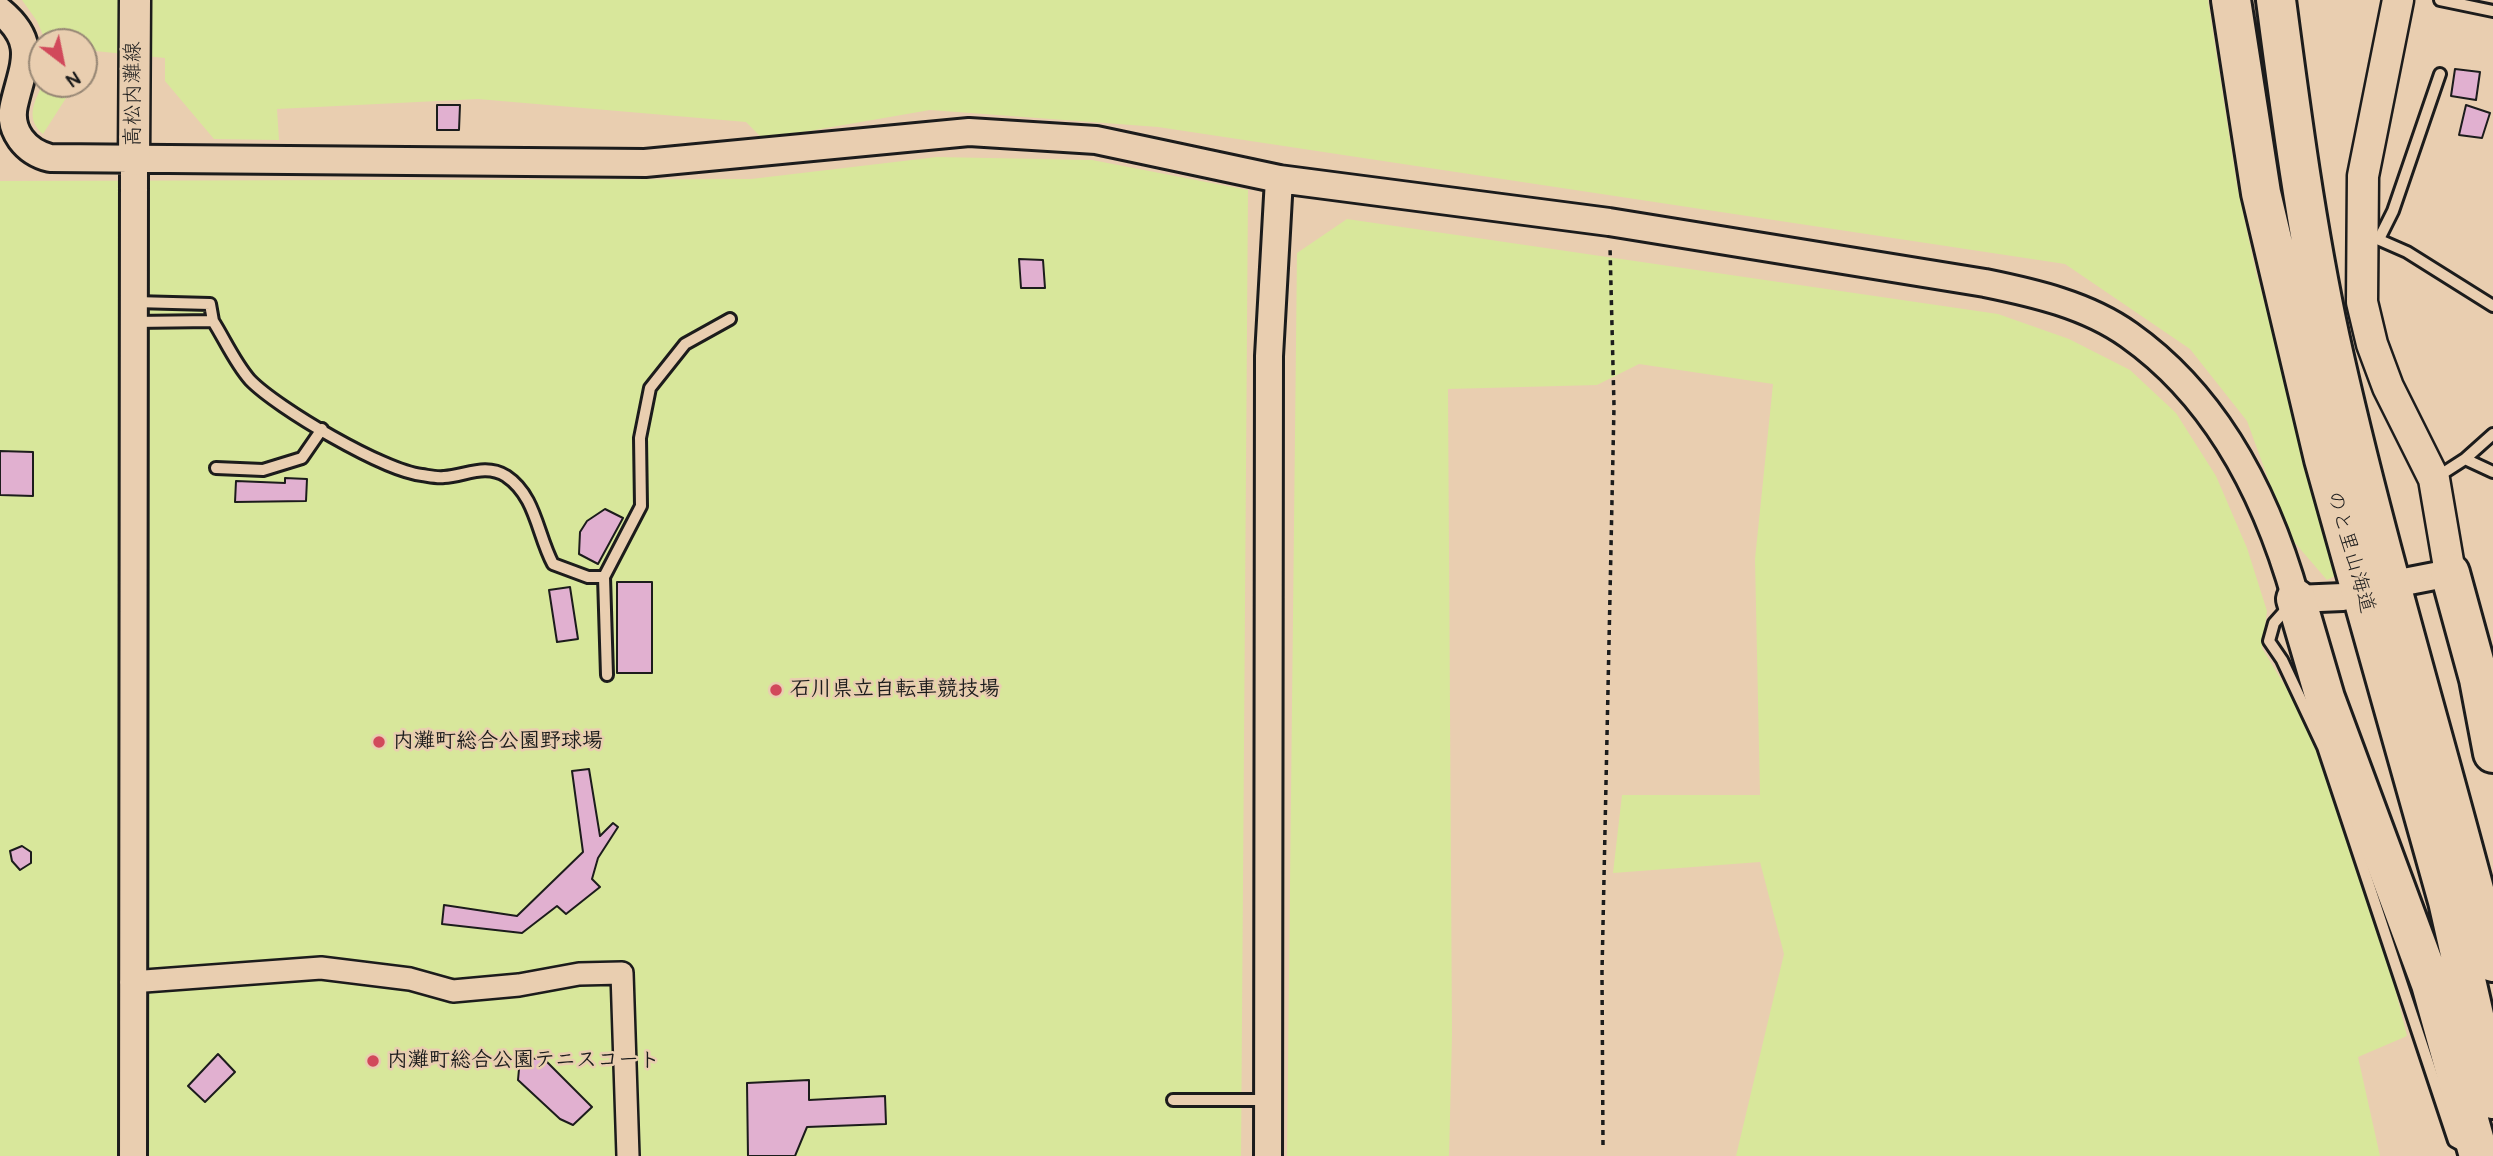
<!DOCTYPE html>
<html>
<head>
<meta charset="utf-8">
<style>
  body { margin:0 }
  #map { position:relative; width:2493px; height:1156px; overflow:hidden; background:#e9ceb0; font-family:Pangolin,sans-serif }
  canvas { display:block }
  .north { position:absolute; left:28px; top:28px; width:70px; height:70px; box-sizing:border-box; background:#e9ceb0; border:2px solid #978775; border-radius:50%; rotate:148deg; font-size:19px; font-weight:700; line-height:28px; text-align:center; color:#1c1c1c }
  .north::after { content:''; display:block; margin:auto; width:24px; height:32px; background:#d1495b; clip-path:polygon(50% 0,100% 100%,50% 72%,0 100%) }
</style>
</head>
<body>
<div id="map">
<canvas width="2493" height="1156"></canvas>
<div class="north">N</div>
</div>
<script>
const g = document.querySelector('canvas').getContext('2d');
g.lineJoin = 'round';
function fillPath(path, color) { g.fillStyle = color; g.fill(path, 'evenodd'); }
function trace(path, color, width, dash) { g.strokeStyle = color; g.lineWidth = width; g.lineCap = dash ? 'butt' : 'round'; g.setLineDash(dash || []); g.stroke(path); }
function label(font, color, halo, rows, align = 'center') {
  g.font = font + ' Pangolin,"Klee One",sans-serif'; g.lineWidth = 5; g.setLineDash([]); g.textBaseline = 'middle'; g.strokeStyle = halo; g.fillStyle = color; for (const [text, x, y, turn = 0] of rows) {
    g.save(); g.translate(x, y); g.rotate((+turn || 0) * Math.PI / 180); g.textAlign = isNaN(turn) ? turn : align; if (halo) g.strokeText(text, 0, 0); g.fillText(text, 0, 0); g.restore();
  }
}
fillPath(new Path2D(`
  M22 0H2208L2237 185 2256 272 2335 554 2337 575 2327 580 2289 536 2247 421 2190 349 2065 264 1158 127 930 110 763 139 746 122 478 99 277 109 279 140 214 139 165 81V58L95 51 84 69V42H46L37 21Z
  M43 84H75L43 134C25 119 34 102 43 84Z
  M937 157 1092 160 1248 190 1241 1156H0V181L751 179Z
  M1347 219 1998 314 2069 339 2130 370 2176 413 2216 476 2247 548 2267 611 2262 648 2316 737 2391 972 2407 1036 2358 1057 2380 1156H1736L1784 954 1760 862 1613 873 1622 795H1760L1755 559 1773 384 1639 364 1597 385 1448 389 1452 1035 1449 1156H1287L1297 253Z`), '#d8e79b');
const building = new Path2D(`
  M2455 69 2480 72 2476 100 2451 96Z
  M437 105H460L459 130H437Z
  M2466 105 2490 113 2482 138 2459 135Z
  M1019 259 1043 260 1045 288H1021Z
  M0 451 33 452V496L0 495Z
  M285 478 307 479 306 501 235 502 236 481 285 483Z
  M605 509 623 518 598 564 579 554 580 532 587 521Z
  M617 582H652V673H617Z
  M570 587 578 639 557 642 549 590Z
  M589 769 600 836 613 823 618 827 598 858 592 879 600 887 566 914 557 906 522 933 442 924 444 905 517 916 583 852 572 771Z
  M22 846 31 852V863L20 870 12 861 10 851Z
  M218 1054 235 1072 205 1102 188 1086Z
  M520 1058 544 1059 592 1107 573 1125 560 1119 518 1080Z
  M809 1080V1100L885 1096 886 1124 807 1127 795 1156H748L747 1083Z`);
fillPath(building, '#e1b0d0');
trace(building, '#1c1c1c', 2);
const service = new Path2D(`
  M2440 0 2493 11
  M2375 238 2407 252 2493 306
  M2379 239 2393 211 2440 74
  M135 302 210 304 213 321
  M134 322 213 321C225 340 235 363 250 380 277 408 384 471 422 475 429 476 437 478 444 477 465 476 485 463 506 476 536 496 537 534 553 564L588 577H604
  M2465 459 2493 472
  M216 468 263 470 302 458 322 429
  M2434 479 2465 459 2493 434
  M2290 605 2274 623 2269 641 2282 660 2323 747 2454 1141 2465 1147
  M607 675 604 577 641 506 640 438 650 388 685 344 730 319
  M1173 1100H1268`);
const minor = new Path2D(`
  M131 982 321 968 410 979 453 991 519 985 579 974 622 973 628 1156`);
const tertiary = new Path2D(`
  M0 11C39 43 23 65 14 105 8 131 26 152 50 158L645 163 969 132 1096 140 1279 179 1269 356 1268 1156
  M1279 179 1609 222 1985 283C2034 293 2087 305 2129 335 2218 398 2267 496 2296 599L2343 597
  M2404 582 2450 573
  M133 1156 134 160`);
const secondary = new Path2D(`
  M2398 0 2363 176 2362 302 2372 344 2388 387 2434 479 2450 573
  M134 160 135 0`);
const motorway = new Path2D(`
  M2231 0 2261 193 2324 459 2448 901 2493 1099
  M2276 0C2291 114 2306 227 2330 339 2376 548 2440 754 2493 962
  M2450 573 2479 679 2493 753
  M2296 599 2325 698 2431 984 2479 1156`);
trace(service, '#1c1c1c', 16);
trace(minor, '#1c1c1c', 26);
trace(tertiary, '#1c1c1c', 32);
trace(secondary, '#1c1c1c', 35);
trace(motorway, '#1c1c1c', 44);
trace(new Path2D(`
  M1603 1145 1602 972 1614 406 1610 246`), '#1c1c1c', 3.5, [5, 5]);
trace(service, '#e9ceb0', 10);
trace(minor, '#e9ceb0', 21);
trace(tertiary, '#e9ceb0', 26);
trace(secondary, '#e9ceb0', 30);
trace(motorway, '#e9ceb0', 38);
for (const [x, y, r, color] of [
  [776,690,7,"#d1495b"],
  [379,742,7,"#d1495b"],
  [373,1061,7,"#d1495b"]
]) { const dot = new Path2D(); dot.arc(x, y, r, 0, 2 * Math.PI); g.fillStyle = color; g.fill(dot); trace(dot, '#e9ceb0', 2.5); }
label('21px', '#1c1c1c', '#e9ceb0', [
  ["高松内灘線",134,94,-90],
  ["のと里山海道",2350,552,74]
]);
label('bold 21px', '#1c1c1c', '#e9ceb0', [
  ["石川県立自転車競技場",790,690],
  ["内灘町総合公園野球場",393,742],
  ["内灘町総合公園テニスコート",387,1061]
], 'left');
</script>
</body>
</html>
